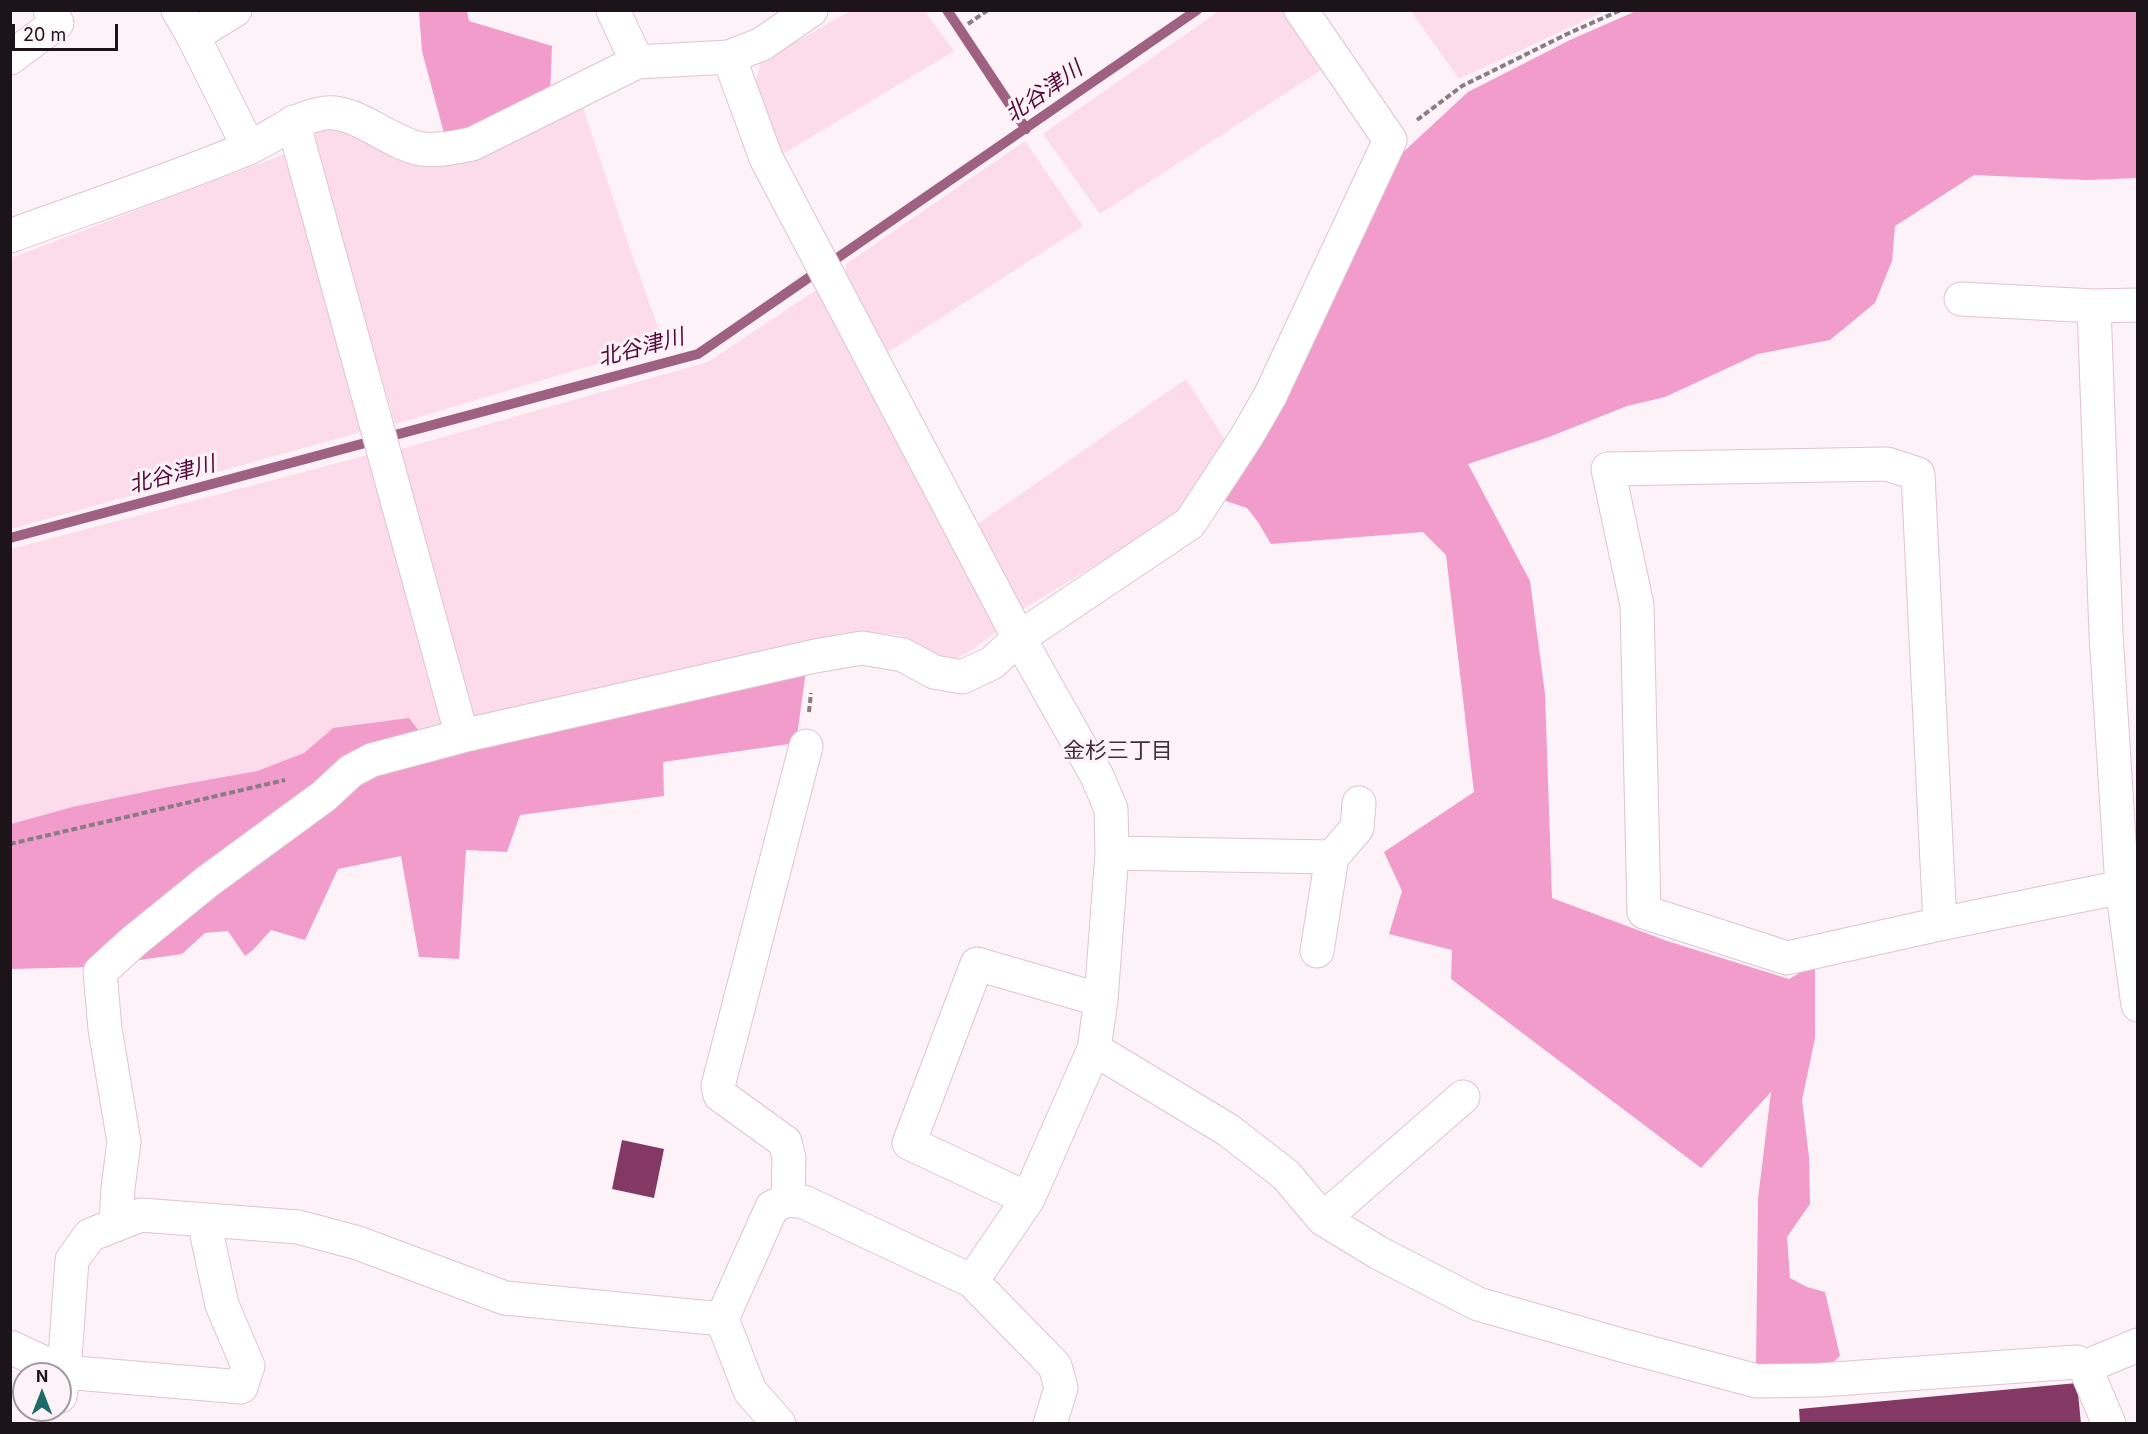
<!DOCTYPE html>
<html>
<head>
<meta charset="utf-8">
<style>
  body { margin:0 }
  #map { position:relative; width:2148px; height:1434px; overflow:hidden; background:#fdf2f7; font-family:Inter,sans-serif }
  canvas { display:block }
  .frame { position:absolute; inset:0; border:12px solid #1d1419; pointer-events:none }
  .north { position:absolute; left:12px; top:1362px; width:60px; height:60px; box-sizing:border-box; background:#fdf2f7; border:2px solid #a3999e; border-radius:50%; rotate:0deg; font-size:16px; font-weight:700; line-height:24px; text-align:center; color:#1d1419 }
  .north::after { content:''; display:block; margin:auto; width:21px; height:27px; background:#1d6a6b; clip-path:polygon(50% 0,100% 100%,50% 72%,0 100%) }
  .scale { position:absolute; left:12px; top:24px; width:106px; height:27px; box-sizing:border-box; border:3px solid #1d1419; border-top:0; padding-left:8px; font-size:18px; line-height:21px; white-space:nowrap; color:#1d1419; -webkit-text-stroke:4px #fdf2f7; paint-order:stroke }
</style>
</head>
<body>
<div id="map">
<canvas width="2148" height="1434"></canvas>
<div class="frame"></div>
<div class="north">N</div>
<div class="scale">20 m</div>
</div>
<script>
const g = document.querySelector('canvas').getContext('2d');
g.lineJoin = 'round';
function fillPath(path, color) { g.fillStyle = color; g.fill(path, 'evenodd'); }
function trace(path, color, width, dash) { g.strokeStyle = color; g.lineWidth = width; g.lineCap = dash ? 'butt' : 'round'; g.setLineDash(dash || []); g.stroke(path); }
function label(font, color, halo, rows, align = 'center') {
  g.font = font + ' Inter,"Noto Sans JP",sans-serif'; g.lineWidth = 6; g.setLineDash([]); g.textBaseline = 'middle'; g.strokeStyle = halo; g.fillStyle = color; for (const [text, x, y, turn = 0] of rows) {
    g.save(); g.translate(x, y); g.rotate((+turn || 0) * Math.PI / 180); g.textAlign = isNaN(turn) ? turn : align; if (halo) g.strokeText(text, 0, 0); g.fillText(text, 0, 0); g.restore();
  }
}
fillPath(new Path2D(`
  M850 11H924L954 51 783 154 755 84 761 62Z
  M1219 11H1291L1329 65 1100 214 1043 134Z
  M1411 11H1605L1459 79Z
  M582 105 629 246 664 344 395 424 312 137 327 124 392 151Z
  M1025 141 1083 226 882 356 846 283V264Z
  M285 154 361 432 11 529V258Z
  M824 285 1001 628 972 650 953 660 927 653 900 635 855 633 469 719 394 451 708 362Z
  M1186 379 1227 443 1184 512 1018 612 969 530Z
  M368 455 448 725 420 732 333 728 304 753 257 771 168 787 72 807 11 824V549Z`), '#fcdbeb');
fillPath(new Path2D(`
  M419 11H467L469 21 552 46 550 95 445 137 422 51Z
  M1636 11H2137V178L2087 180 1974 175 1895 226 1892 261 1875 303 1830 340 1758 354 1665 397 1627 406 1549 437 1468 464 1530 581 1545 694 1552 898 1667 941 1789 979 1815 964V1038L1802 1100 1809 1157 1810 1204 1787 1237 1790 1278 1807 1287 1825 1292 1840 1356 1830 1365 1756 1368 1758 1199 1771 1092 1701 1168 1451 979 1452 950 1389 934 1402 891 1384 852 1474 792 1446 555 1423 532 1271 544 1258 522 1247 508 1220 499 1400 155 1468 92 1570 40Z
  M807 663 796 743 663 762 664 796 520 815 507 852 466 850 459 959 419 957 401 856 338 869 305 940 271 930 253 950 245 956 228 931 205 933 182 954 90 967 11 969V824L72 807 168 787 257 771 304 753 333 728 409 718 433 749Z`), '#f19cca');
trace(new Path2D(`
  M947 10 1026 129
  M10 538 698 354 1197 10`), '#9e6182', 10);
fillPath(new Path2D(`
  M622 1140 664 1149 654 1198 612 1189Z
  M2077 1383 2081 1424H1800L1799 1409Z`), '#843964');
const minor = new Path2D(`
  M178 10 193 36 249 148
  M613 10 637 62
  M193 36 235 10
  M10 58 57 23 50 10
  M293 122 462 736 815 656 862 648 903 655 934 672 962 677 992 663 1019 638 1190 523 1247 436 1270 396 1390 140 1301 10
  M10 236C89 207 169 181 246 149 274 137 293 118 325 113 356 109 390 144 422 149 440 151 456 147 472 144L637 62 729 57 762 44 811 10
  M1961 299 2094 306 2106 634 2122 887 2138 1005
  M2094 306 2138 305
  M1112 853 1332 857
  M1940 924 1918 474 1887 464 1608 469 1637 605 1644 912 1787 958 1940 924 2122 887
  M1317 951 1332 857 1357 828 1359 803
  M1094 1049 1228 1130 1286 1175 1323 1219 1379 1253 1478 1304 1621 1345 1757 1381 1820 1380 2077 1362 2085 1367 2109 1424
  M1028 1199 909 1143 977 964 1101 1000
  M788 1200 789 1158 785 1142 720 1095 718 1086 806 746
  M1323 1219 1463 1097
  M116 1225 118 1188 124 1142 105 1029 100 972 134 941 208 881 324 796 351 771 372 760 462 736
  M972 1281 1055 1366 1061 1388 1050 1424
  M722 1319 750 1391 779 1424
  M10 1347 64 1372 241 1387 248 1366 222 1305 204 1221
  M2085 1367 2138 1345
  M60 1396 64 1372 72 1260 90 1235 141 1215 298 1227 358 1243 505 1298 722 1319 772 1207 788 1200 804 1202 972 1281 1028 1199 1094 1049 1101 1000 1112 853 1111 809 1097 776 1019 638 766 158 729 57`);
trace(minor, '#ddc4d1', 35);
trace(new Path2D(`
  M968 24 988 10
  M1417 120 1462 86 1567 34 1621 10
  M809 712 811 693
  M10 844 285 780`), '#877d82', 4, [6, 3]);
trace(minor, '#fff', 33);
label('italic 22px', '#550a3b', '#fdf2f7', [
  ["北谷津川",1044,92,-35],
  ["北谷津川",641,348,-15],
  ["北谷津川",172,475,-15]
]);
label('22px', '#412e38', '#fdf2f7', [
  ["金杉三丁目",1118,751]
]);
</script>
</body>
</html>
